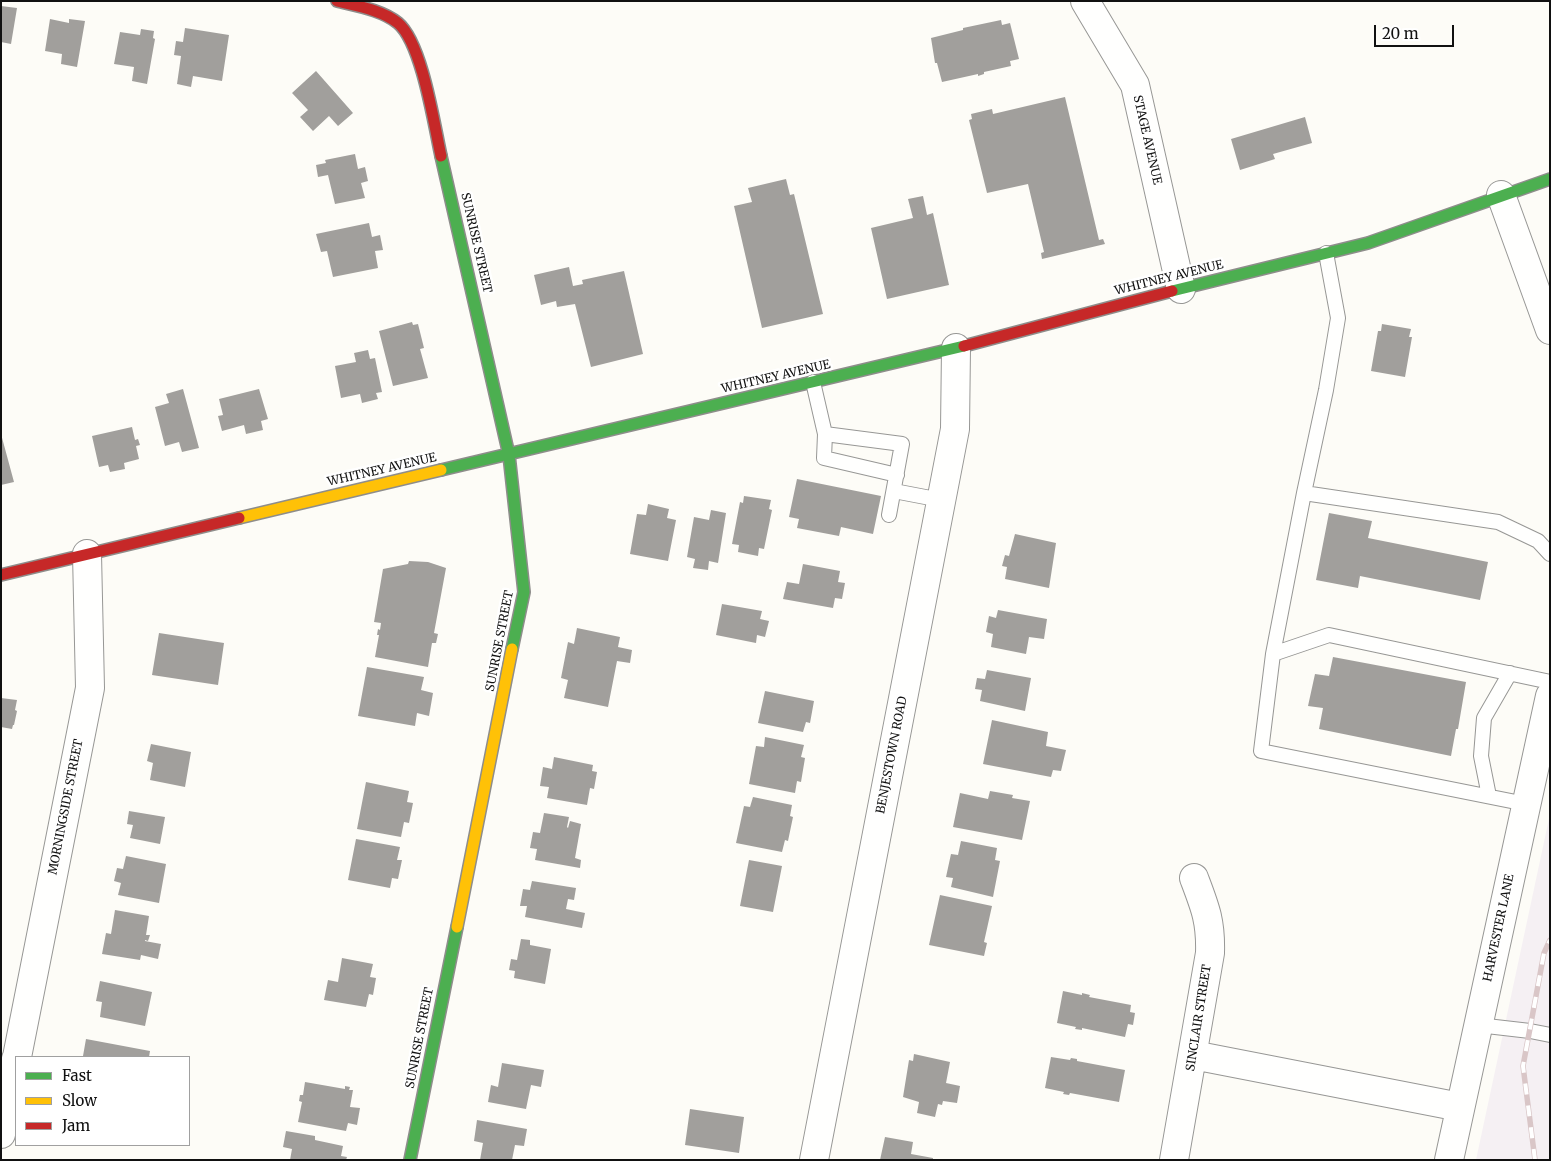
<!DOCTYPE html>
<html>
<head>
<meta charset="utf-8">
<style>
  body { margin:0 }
  #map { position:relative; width:1551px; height:1161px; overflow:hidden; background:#fdfcf7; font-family:Merriweather,serif }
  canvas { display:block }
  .frame { position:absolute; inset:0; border:2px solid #111; pointer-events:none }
  .legend { position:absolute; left:15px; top:1056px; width:175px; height:90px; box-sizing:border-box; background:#fff; border:1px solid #a0a0a0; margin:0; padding:6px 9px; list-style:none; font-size:15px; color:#111 }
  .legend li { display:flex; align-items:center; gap:10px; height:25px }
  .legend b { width:25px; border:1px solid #a0a0a0 }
  .scale { position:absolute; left:1374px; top:25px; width:80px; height:22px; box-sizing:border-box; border:2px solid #111; border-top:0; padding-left:6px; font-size:15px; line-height:18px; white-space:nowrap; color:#111; -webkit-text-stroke:4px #fff; paint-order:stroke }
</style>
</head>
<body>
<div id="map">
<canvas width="1551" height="1161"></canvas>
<div class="frame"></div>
<ul class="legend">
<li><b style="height:6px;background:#4caf50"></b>Fast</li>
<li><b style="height:6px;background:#ffc107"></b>Slow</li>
<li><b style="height:6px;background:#c62828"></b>Jam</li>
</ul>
<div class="scale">20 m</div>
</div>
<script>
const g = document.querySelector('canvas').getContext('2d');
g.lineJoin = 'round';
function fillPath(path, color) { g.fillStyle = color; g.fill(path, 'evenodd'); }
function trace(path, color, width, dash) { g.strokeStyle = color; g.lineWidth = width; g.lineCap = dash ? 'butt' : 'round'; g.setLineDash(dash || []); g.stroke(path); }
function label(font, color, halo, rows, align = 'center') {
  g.font = font + ' Merriweather,serif'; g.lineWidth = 5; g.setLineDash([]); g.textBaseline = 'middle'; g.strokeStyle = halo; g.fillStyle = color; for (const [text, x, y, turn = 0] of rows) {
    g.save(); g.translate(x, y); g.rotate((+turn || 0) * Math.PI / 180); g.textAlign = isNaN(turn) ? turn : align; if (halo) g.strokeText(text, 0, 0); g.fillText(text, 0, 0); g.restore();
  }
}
fillPath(new Path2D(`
  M1550 814V1160H1476Z`), '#f5f0f3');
fillPath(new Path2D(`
  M1 6 17 8 11 44 1 42Z
  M50 19 69 23V19L85 21 77 67 61 64 62 54 45 51Z
  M1001 20 1002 25 1010 23 1019 59 1010 61 1011 66 984 72V74L978 76V74L942 82 937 63H935L931 38 963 30V28Z
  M185 28 229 35 222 81 193 76 191 87 177 84 181 56 174 55 176 41 183 42Z
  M141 29 154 31 153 38 155 39 147 84 132 81 134 67 114 64 120 32 140 35Z
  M316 71 353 113 338 126 329 116 313 131 300 117 308 110 292 93Z
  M1065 97 1099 240 1103 239 1105 244 1042 259 1041 253 1044 252 1028 184 987 193 969 120 972 119 971 114 992 109 993 114Z
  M1305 117 1312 143 1273 154 1275 159 1240 170 1231 139Z
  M355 154 358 169 365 167 368 181 361 183 365 198 335 204 328 175 318 177 316 165 326 163 325 160Z
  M786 179 790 195 794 194 823 314 762 328 734 206 752 202 748 188Z
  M923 196 927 215 933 213 949 285 887 299 871 228 913 218 908 199Z
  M369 223 372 237 380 235 383 250 375 251 378 268 333 277 327 251 321 252 316 234Z
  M569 267 573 286 583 284 582 280 624 271 643 354 591 367 575 304 557 307 556 301 541 305 534 275Z
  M412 322 413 325 418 324 424 348 420 349 428 378 393 386 379 331Z
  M1382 324 1411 329 1409 337H1412L1405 377 1371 371 1378 331H1381Z
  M368 350 370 359 375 358 382 392 376 393 378 399 362 403 360 394 341 398 335 366 356 362 354 353Z
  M183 389 199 448 182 452 179 442 165 446 155 407 169 403 166 394Z
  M259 389 268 419 261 421 263 430 246 434 244 425 222 431 218 416 223 415 219 399Z
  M132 427 135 440 138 439 140 445 136 446 139 459 124 463 125 469 110 472 108 465 99 467 92 436Z
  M1 434 14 482 1 485Z
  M797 479 881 496 873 534 841 527 839 536 797 528 799 519 789 517Z
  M744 496 771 500 769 509 772 510 764 549 759 548 758 556 738 552 739 545 732 544 740 502 743 503Z
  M648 504 669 509 667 518 676 520 668 561 630 554 637 514 646 515Z
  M711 510 726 513 718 563 709 561 708 570 693 568 695 559 687 557 694 517 709 520Z
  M1329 513 1372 521 1368 538 1488 562 1480 600 1360 576 1358 588 1316 580Z
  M1015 534 1056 543 1049 588 1005 579 1007 567 1002 566 1005 555 1009 556Z
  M409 561 428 562 446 568 434 633 438 634 436 643H432L428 667 375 657 379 635H377L378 629 380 630 381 623 374 622 383 569 408 564Z
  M803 564 840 571 838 582 845 583 842 599 835 598 833 608 783 599 787 582 799 584Z
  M722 604 762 611 760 619 769 621 765 637 757 635 756 643 716 635Z
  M998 610 1047 619 1044 639 1029 637 1026 654 991 647 993 634 986 632 989 616 996 618Z
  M577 628 620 637 618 647 632 650 630 663 617 661 608 707 564 698 568 680 561 678 568 642 574 644Z
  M159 633 224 643 218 685 152 675Z
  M1333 657 1466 682 1458 729H1456L1451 756 1319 729 1323 708 1308 706 1315 674 1329 676Z
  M367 667 424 677 421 690 433 693 429 716 417 713 415 726 358 716Z
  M987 670 1031 678 1025 711 980 701 982 690 975 689 977 678 985 679Z
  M765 691 814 701 810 723 806 722 803 732 758 723Z
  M1 698 17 700 15 710 17 711 14 725H13L12 729 1 727Z
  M992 720 1048 732 1046 746 1066 750 1061 771 1053 770 1051 777 983 764Z
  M765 737 804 745 801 757 805 758 801 782 797 781 795 793 749 784 756 746 764 747Z
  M151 744 191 752 185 787 150 780 153 763 147 761Z
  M554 757 593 765 592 771 597 772 594 789 590 788 587 805 547 798 549 787 540 786 543 767 552 769Z
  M366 782 409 791 407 802 413 803 409 823 404 822 401 837 357 829Z
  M990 791 1013 795 1012 798 1030 801 1022 840 953 827 960 793 988 799Z
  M753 797 792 805 790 816 793 817 788 841 785 840 782 852 736 843 744 806 750 807Z
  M129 811 165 817 160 844 130 838 133 825 127 824Z
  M544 813 569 817 567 827 568 828 570 821 581 824 575 858 581 860 580 868 535 860 537 849 530 848 533 832 540 833Z
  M356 839 400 847 397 860H402L398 879 392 878 390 888 348 880Z
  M961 841 997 848 995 860 1000 861 993 897 951 887 953 878 946 877 951 854 958 855Z
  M126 856 166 864 159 903 118 895 121 883 114 881 117 868 123 869Z
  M749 860 782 866 773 912 740 906Z
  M532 881 576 888 574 900 568 899 566 909 585 913 582 928 525 917 527 906H520L523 889 530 890Z
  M940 895 992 906 984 942 987 943 984 956 929 945Z
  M115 910 149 916 146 935H150L148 941 145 940V941L161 944 158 959 141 955 140 960 102 954 106 933 111 934Z
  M521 939 530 940V945L551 949 545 984 514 978 515 971 509 970 511 959 517 960Z
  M342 958 373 964 370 977 376 978 373 995 369 994 366 1007 324 1000 328 980 338 982Z
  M100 981 152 992 145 1026 100 1017 102 1002 96 1001Z
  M1063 991 1082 995V993L1090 995 1089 997 1131 1005 1130 1012 1135 1013 1133 1025 1128 1024 1125 1037 1082 1028V1030L1075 1029 1076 1027 1057 1023Z
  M86 1039 150 1051 149 1057H91L83 1056Z
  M914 1054 950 1062 946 1083 960 1086 957 1103 943 1101 942 1105 938 1104 935 1117 917 1113 919 1102 903 1097 909 1060 913 1061Z
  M1051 1057 1070 1060 1071 1058 1077 1059V1061L1125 1070 1119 1102 1070 1093 1069 1095 1063 1094 1064 1092 1045 1088Z
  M502 1063 544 1070 541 1087 531 1085 526 1109 488 1102 491 1085 498 1087Z
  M305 1082 345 1089V1086L350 1087 349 1090H353L350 1107 360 1108 357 1125 348 1123 346 1131 298 1122 302 1102 299 1101 300 1095H303Z
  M690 1109 744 1117 739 1153 685 1145Z
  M477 1120 527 1129 524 1146 515 1145 512 1160H480L483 1143 474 1141Z
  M286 1131 315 1136V1140L343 1146 341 1156 347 1157 346 1160H290L292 1149 283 1147Z
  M885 1137 913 1142 911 1154 933 1158V1160H880Z`), '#a19f9c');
const lane = new Path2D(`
  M1326 253 1338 318 1326 390 1304 493 1273 654 1261 751 1526 804
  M813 382 825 434 824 458 897 475
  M825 434 902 444 889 515
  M894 491 941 500
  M1304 493 1498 522 1538 541 1550 554
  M1273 654 1329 635 1550 682
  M1489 796 1481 756 1484 718 1510 673
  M1478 1025 1530 1031 1550 1035`);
const street = new Path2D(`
  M1085 1 1135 85 1181 289
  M1501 195 1550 330
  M1193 1055 1460 1107
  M17 1057 90 688 87 554
  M1 1134 16 1059
  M814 1160 955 429 956 348
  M1174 1160 1210 953C1211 921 1205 907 1194 878
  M1449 1160 1550 696`);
const fast = new Path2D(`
  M441 156 509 455 524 592 512 649
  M1172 291 1368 243 1550 179
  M441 470 964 346
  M410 1160 457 927`);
const slow = new Path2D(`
  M239 518 441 470
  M457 927 512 649`);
const jam = new Path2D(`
  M337 1C357 6 382 10 398 23 422 43 434 124 441 156
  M964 346 1172 291
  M1 575 239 518`);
trace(lane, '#979795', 16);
trace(street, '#979795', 30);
trace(fast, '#8e8d8b', 14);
trace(slow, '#8e8d8b', 14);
trace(jam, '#8e8d8b', 14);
trace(lane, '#fffffe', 14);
trace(street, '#fffffe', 28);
trace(fast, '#4caf50', 11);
trace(slow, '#ffc107', 11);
trace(jam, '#c62828', 11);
const rail = new Path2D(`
  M1535 1160 1523 1066 1544 953 1550 940`);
trace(rail, '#d9c6c7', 5.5);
trace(rail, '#fff', 4, [11]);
label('12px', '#111', '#fff', [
  ["STAGE AVENUE",1147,140,77],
  ["SUNRISE STREET",476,243,77],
  ["WHITNEY AVENUE",1169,278,-14],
  ["WHITNEY AVENUE",776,377,-13],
  ["WHITNEY AVENUE",382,470,-13],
  ["SUNRISE STREET",500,641,-79],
  ["BENJESTOWN ROAD",892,755,-79],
  ["MORNINGSIDE STREET",66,807,-79],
  ["HARVESTER LANE",1499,928,-78],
  ["SINCLAIR STREET",1199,1018,-81],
  ["SUNRISE STREET",420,1038,-79]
]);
</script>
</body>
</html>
